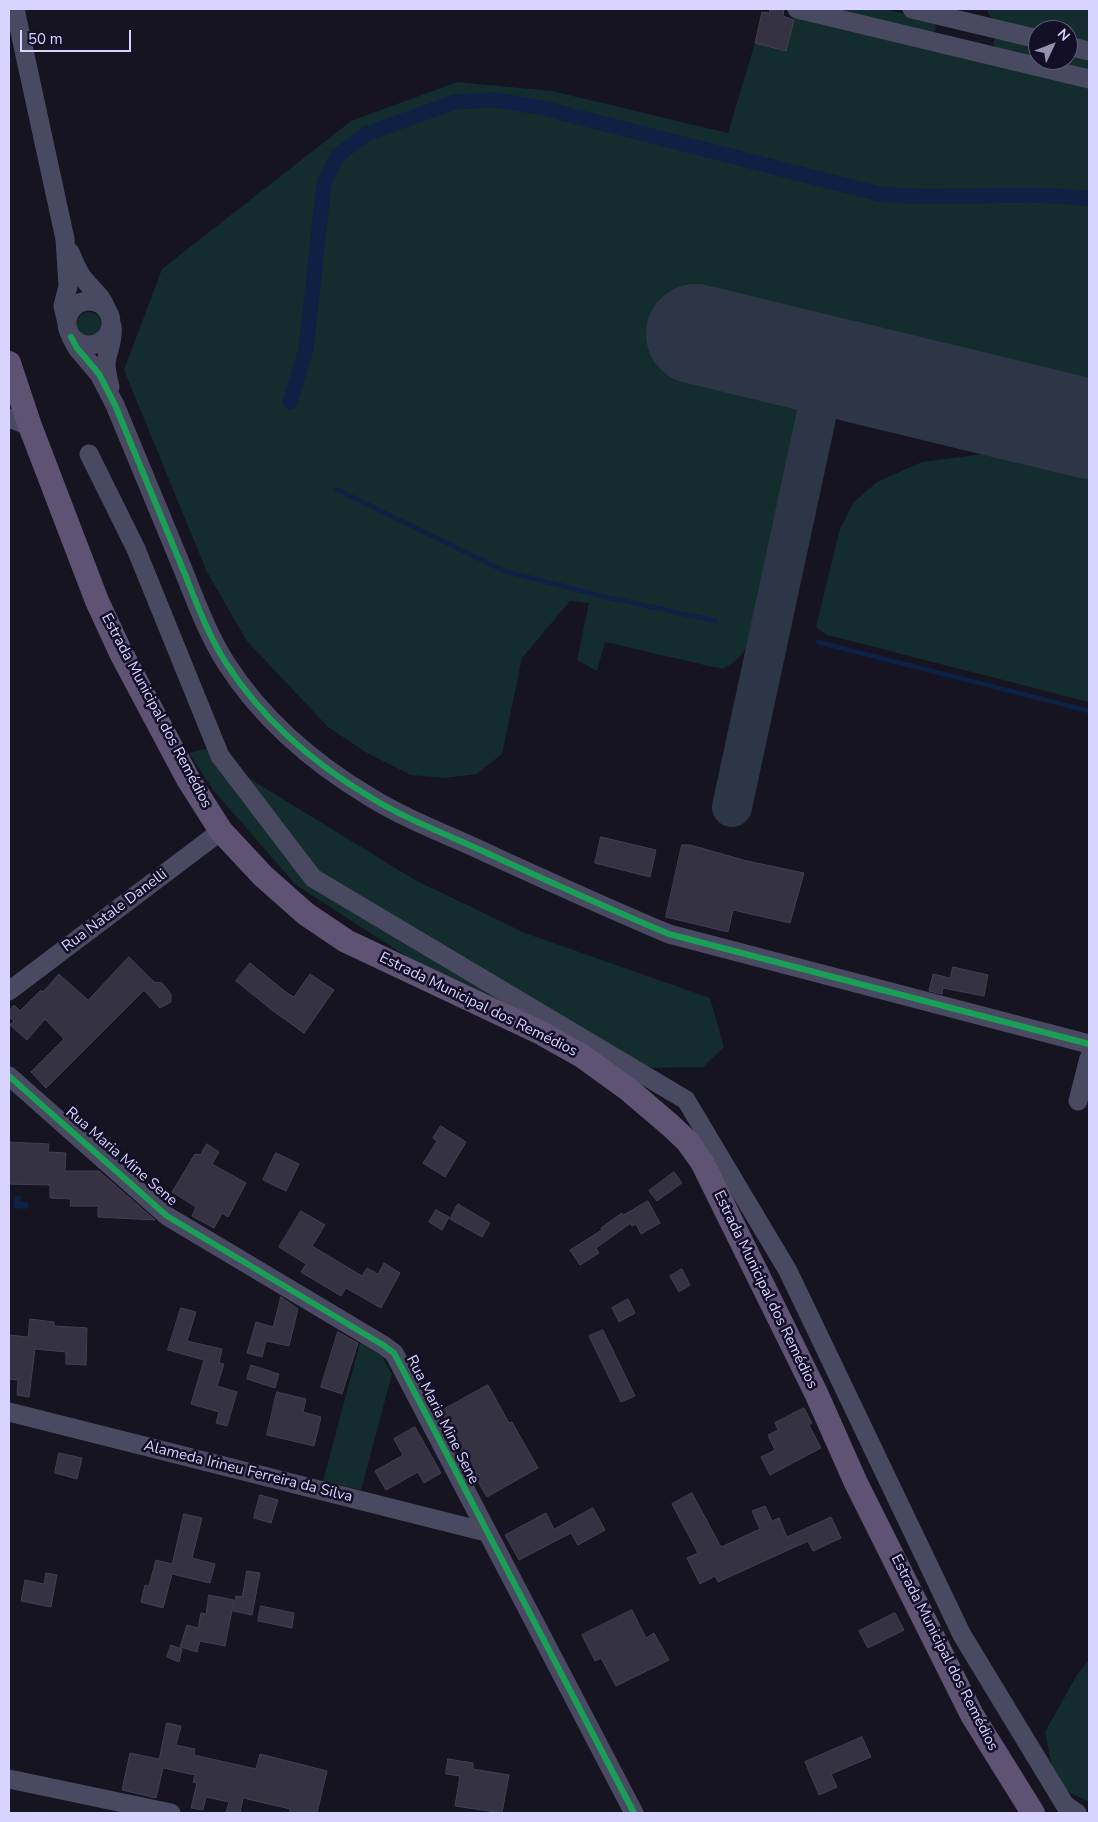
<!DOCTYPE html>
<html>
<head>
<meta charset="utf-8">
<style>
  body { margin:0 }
  #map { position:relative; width:1098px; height:1822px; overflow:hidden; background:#161421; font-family:"Nunito Sans",sans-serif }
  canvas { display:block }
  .frame { position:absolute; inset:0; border:10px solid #d9d4ff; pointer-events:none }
  .north { position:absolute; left:1028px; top:20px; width:50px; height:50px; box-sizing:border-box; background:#130f26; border:1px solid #625e7d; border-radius:50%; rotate:47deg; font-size:14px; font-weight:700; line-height:20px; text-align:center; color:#d9d4ff }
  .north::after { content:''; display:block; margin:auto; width:18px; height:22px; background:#9591b1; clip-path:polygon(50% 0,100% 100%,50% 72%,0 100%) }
  .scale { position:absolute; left:20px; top:30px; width:111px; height:22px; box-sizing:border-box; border:2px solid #d9d4ff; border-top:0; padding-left:6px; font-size:15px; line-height:18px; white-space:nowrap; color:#d9d4ff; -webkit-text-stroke:4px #130f26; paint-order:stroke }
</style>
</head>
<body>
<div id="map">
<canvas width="1098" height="1822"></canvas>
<div class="frame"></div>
<div class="north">N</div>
<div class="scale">50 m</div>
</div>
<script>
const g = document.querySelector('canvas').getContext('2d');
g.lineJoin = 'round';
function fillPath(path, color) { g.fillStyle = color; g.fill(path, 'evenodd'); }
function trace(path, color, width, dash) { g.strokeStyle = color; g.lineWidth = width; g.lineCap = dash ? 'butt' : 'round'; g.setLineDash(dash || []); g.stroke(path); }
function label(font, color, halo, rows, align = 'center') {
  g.font = font + ' "Nunito Sans",sans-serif'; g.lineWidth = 5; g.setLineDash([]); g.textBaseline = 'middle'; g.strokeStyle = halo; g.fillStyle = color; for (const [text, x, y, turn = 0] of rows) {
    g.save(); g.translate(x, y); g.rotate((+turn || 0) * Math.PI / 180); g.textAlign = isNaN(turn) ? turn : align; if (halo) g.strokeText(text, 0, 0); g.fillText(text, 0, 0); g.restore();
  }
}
fillPath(new Path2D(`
  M834 9H884L935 21 936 29 933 32 927 31Z
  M986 9H1089V43L1068 38V30H1038L997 21 990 16Z
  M794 18 1089 88V379L708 287 685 378 802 407 750 639C744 654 737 662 722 669L605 642 597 671 577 660 589 603 570 601 522 658 502 754 477 774 445 778 411 775 367 753 328 727 247 641 207 572 124 370 162 269 351 121 457 82 552 91 728 133 755 43 786 50Z
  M1000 38 1038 46V58L998 49 994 46 993 42 995 39Z
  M1068 54 1089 59V71L1045 60H1068Z
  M77 324a12 12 0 1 1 24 0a12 12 0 1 1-24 0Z
  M991 453 1089 477V702L827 635 816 627 840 529 854 502 877 482 922 462Z
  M209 748 255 782 415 880 525 933 710 998 724 1047 703 1067 652 1068 560 1030 423 967 296 885 214 791 189 753Z
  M360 1343 382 1356 392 1374 361 1490 323 1481Z
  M1089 1660V1802L1056 1786 1045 1732 1078 1673Z`), '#132c2d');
fillPath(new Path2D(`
  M15 1196H21L20 1201 28 1202V1209L13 1208Z`), '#0d2144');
trace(new Path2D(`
  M336 489 504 571 606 597 716 621
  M818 642 1089 711`), '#0d2144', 4.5);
trace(new Path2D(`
  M290 402 306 349 324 183 337 156 366 134 455 102 495 100 539 107 879 194C949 201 1020 190 1089 199`), '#0d2144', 15);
trace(new Path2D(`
  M732 807 827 366`), '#2c3646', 40);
trace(new Path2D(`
  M696 334 1089 429`), '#2c3646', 100);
const building = new Path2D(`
  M770 9H784L783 16 794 20 786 51 755 43 762 12 769 13Z
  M601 837 656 850 650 877 595 863Z
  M682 845H690L747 861 804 873 790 923 733 910 728 932 666 917Z
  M129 957 154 982 162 983 171 994V1002L160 1008 144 990 46 1088 31 1072 64 1039 45 1019 27 1040 10 1025 14 1021 9 1017V1011L14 1005 20 1011 41 990 43 992 59 974 88 1000Z
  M250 963 287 993 294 997 310 974 334 990 304 1033 273 1011 236 981Z
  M953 967 988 975 984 996 943 988 942 994 929 991 933 974 950 978Z
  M441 1126 466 1142 445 1177 423 1163 437 1141 433 1138Z
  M9 1142 49 1144 48 1152 66 1153 65 1171H99L155 1220 98 1217V1206H70L71 1199 50 1198V1185L9 1184Z
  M207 1144 219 1152 212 1164 246 1183 228 1217 222 1213 214 1228 192 1216 196 1207 172 1192 195 1154 200 1155Z
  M276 1153 299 1164 286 1191 263 1180Z
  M674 1172 682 1183 657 1201 649 1191Z
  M648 1201 660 1223 641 1234 636 1224 632 1226 631 1223 596 1248 599 1253 580 1265 570 1250 602 1230 601 1228 622 1213 623 1215Z
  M458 1204 490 1223 482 1237 450 1219Z
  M436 1210 449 1217 442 1230 429 1222Z
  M301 1211 325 1225 312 1246 362 1276 367 1268 378 1274 384 1263 400 1273 381 1308 346 1288 341 1296 301 1272 306 1264 279 1247Z
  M682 1269 690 1285 679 1292 670 1276Z
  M281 1297 298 1309 289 1346 266 1341 262 1357 247 1353 256 1322 273 1327Z
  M628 1299 635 1313 619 1322 612 1308Z
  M181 1308 196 1312 187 1341 222 1349 219 1363 224 1364 217 1386 237 1392 227 1426 216 1423 219 1412 191 1404 204 1360 168 1350Z
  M30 1319 54 1322V1326L87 1328 86 1365 66 1364V1352L35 1349 29 1397 17 1395 18 1380 9 1379V1335L28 1337Z
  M603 1330 635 1396 621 1402 589 1336Z
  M338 1332 358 1343 342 1394 321 1387Z
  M251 1365 279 1374 275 1388 247 1379Z
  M488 1385 509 1423 512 1422 538 1468 487 1497 460 1451 462 1450 441 1411Z
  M277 1392 306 1399 303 1412 321 1417 314 1446 267 1435Z
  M804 1408 812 1423 809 1425 821 1448 770 1475 761 1457 775 1450 768 1435 778 1430 775 1423Z
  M415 1427 441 1473 424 1483 418 1472 386 1490 375 1471 403 1455 394 1439Z
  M59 1453 82 1458 77 1479 55 1473Z
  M692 1493 721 1547 760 1529 752 1511 765 1506 772 1521 779 1518 787 1537 831 1517 841 1538 813 1551 808 1541 718 1582 715 1576 700 1584 687 1558 698 1553 672 1504Z
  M260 1495 278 1500 271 1523 254 1518Z
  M593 1508 605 1530 578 1545 571 1533 519 1560 505 1535 546 1513 554 1529Z
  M184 1514 202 1518 192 1558 215 1564 210 1583 172 1574 163 1608 141 1602 145 1585 149 1586 156 1560 172 1564Z
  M247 1571 260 1573 252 1615 233 1611 236 1596 242 1597Z
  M46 1573 57 1575 51 1607 21 1601 25 1580 44 1584Z
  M209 1595 234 1600 225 1646 200 1641 197 1652 180 1647 187 1625 198 1628 201 1613 206 1614Z
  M261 1606 294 1613 292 1628 258 1621Z
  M632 1610 646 1638 654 1633 669 1660 616 1686 601 1658 595 1661 582 1635Z
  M895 1613 904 1630 868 1648 859 1631Z
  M171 1645 182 1649 179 1662 167 1657Z
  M167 1723 181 1726 176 1745 195 1749 194 1755 256 1769 260 1754 327 1771 317 1813H289L290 1809 243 1798 240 1813H226L229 1802 206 1797 203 1810 191 1808 197 1783 193 1782 195 1775 163 1768 156 1798 122 1790 130 1753 159 1759Z
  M862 1737 871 1757 831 1774 837 1787 819 1795 805 1762Z
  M448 1759 473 1763V1769L509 1775 502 1813 455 1806 460 1776 446 1774Z`);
fillPath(building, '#343243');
trace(building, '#433f54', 1);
trace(new Path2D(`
  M15 9 65 239 68 286 63 306 67 323
  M797 9 1089 79
  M912 9 1038 39
  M1068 46 1089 51
  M70 252C74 261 77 270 83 278 93 291 100 293 107 310
  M67 323a22 22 0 1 1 44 0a22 22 0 1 1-44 0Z
  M71 337 77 348 99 374 115 405C137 459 160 513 182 567 195 599 207 633 226 663 262 719 313 763 370 797 407 820 451 836 491 855 550 882 609 909 669 934L1089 1044
  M110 387C108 379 106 371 106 363 108 349 114 340 112 326
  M9 418 30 426
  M89 454 136 549 220 756 313 878 686 1100 788 1271 962 1635 1065 1805 1077 1813
  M9 991 221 831
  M9 1076 167 1216 383 1345 394 1353 634 1813
  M1078 1101 1089 1058
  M9 1412 486 1532
  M9 1779 171 1813`), '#4a4962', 19);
trace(new Path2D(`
  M9 363 30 426 97 601 121 653 188 779 221 831 263 876 306 914 346 941 541 1033 582 1056 629 1090 670 1125 687 1141 702 1162 816 1393 856 1483 972 1715 1033 1813`), '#5e5373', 24);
trace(new Path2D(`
  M71 337 77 348 99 374 115 405C137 459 160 513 182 567 195 599 207 633 226 663 262 719 313 763 370 797 407 820 451 836 491 855 550 882 609 909 669 934L1089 1044
  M9 1076 167 1216 383 1345 394 1353 634 1813`), '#1a9f57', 6);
label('15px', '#d9d4ff', '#130f26', [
  ["Estrada Municipal dos Remédios",156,711,62],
  ["Rua Natale Danelli",115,911,-37],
  ["Estrada Municipal dos Remédios",478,1005,26],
  ["Rua Maria Mine Sene",121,1157,41],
  ["Estrada Municipal dos Remédios",765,1290,64],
  ["Rua Maria Mine Sene",442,1420,63],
  ["Alameda Irineu Ferreira da Silva",248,1472,14],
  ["Estrada Municipal dos Remédios",944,1653,63]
]);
</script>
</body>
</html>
